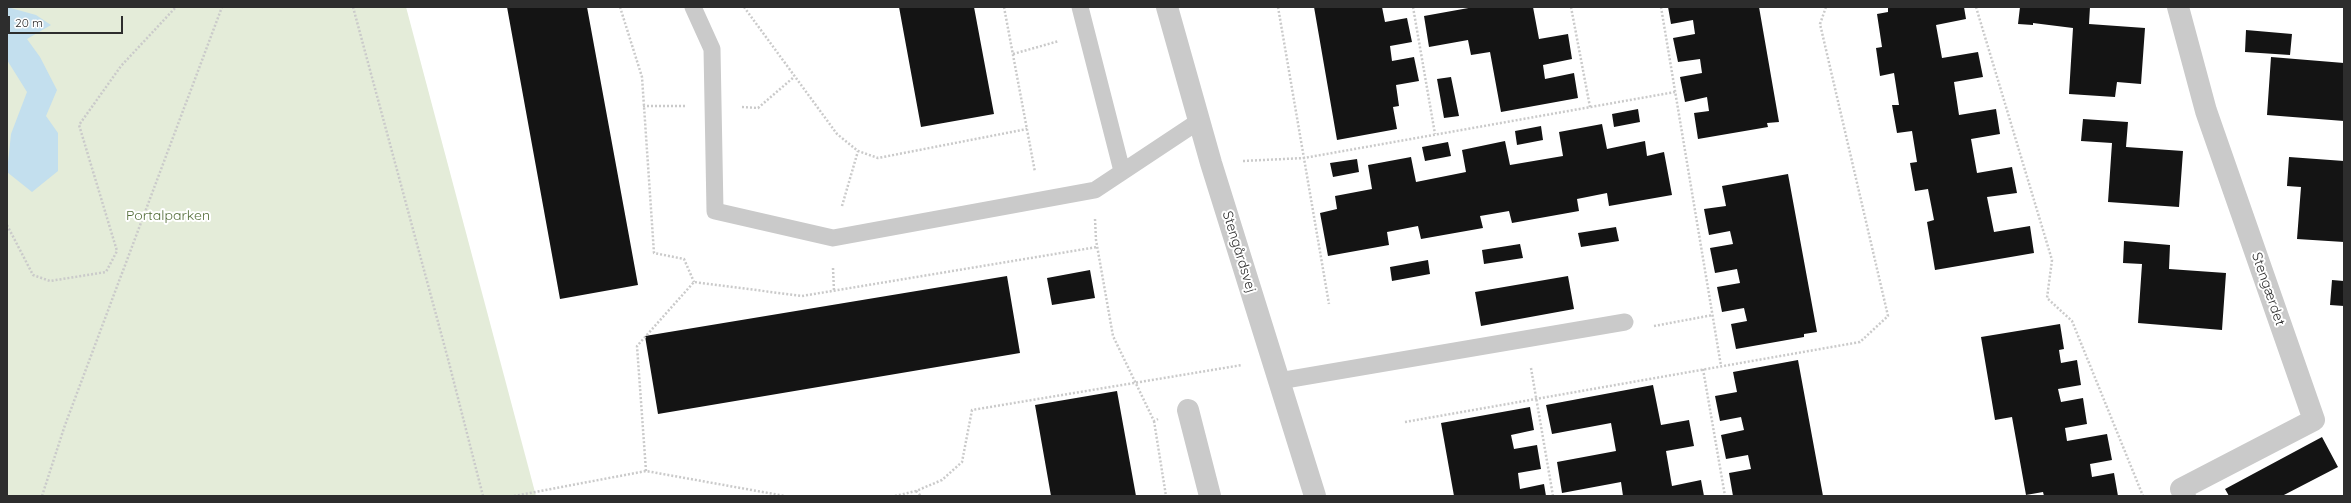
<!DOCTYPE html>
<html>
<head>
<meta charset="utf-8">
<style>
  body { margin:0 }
  #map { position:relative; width:2351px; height:503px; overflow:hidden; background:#fff; font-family:Quicksand,sans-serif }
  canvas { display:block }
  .frame { position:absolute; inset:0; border:8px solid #2d2d2d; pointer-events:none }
  .scale { position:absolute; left:8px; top:16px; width:115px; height:18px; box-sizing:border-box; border:2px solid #2d2d2d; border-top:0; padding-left:5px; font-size:12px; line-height:14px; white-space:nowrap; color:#2d2d2d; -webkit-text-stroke:3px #fff; paint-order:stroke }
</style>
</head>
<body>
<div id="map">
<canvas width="2351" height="503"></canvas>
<div class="frame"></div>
<div class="scale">20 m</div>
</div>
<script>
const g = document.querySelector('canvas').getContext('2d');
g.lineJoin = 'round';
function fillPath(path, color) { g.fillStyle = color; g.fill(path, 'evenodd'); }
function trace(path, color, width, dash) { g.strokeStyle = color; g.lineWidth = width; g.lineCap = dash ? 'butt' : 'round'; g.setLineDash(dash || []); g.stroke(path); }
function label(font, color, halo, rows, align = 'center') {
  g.font = font + ' Quicksand,sans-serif'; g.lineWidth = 4; g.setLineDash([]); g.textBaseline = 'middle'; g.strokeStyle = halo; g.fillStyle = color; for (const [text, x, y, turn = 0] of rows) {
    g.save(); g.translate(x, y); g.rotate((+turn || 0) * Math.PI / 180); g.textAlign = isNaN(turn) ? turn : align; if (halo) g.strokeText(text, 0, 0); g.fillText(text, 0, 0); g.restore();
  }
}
fillPath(new Path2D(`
  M7 7H406L536 496H7Z`), '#e4ecd9');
fillPath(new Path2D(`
  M7 7 36 15 51 25 27 39 40 57 57 90 46 116 58 133V171L32 192 7 172 11 134 27 92 7 60Z`), '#c3dfee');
fillPath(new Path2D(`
  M507 7H587L638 285 560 299Z
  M899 7H974L994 114 921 127Z
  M1314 7H1382L1385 22 1407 18 1412 42 1390 46 1392 61 1414 57 1419 81 1396 85 1399 106 1393 107 1397 129 1337 140Z
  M1474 7H1533L1539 39 1568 34 1572 59 1543 65 1545 79 1574 73 1578 98 1501 112 1490 52 1471 55 1468 40 1429 47 1424 16Z
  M1668 7H1759L1779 122 1767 123 1768 127 1698 139 1694 113 1709 111 1707 97 1685 102 1680 77 1702 73 1700 59 1678 62 1673 38 1695 34 1693 20 1671 24Z
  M1888 7H1964L1966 19 1936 25 1942 58 1978 52 1983 77 1954 82 1959 115 1996 109 2000 134 1971 139 1977 173 2012 167 2017 193 1987 197 1994 232 2030 226 2034 253 1935 270 1927 222 1934 220 1928 189 1915 191 1910 163 1917 162 1912 131 1897 133 1892 105H1899L1894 73 1880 76 1876 48 1882 47 1877 14 1888 12Z
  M2020 7H2090L2089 24 2145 28 2141 84 2117 82 2115 97 2069 94 2073 28 2033 23V25L2018 24Z
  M2246 30 2292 34 2290 55 2245 52Z
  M2271 57 2344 63V121L2267 115Z
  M1451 77 1459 116 1444 118 1437 79Z
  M1638 109 1640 122 1614 127 1612 114Z
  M2083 119 2128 122 2126 147 2183 151 2179 207 2108 202 2112 143 2081 141Z
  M1602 124 1607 149 1645 141 1647 156 1664 152 1672 195 1609 206 1607 193 1577 199 1579 211 1512 223 1509 211 1480 216 1483 228 1421 239 1418 226 1387 232 1389 245 1328 256 1320 213 1337 209 1335 196 1372 189 1368 165 1411 157 1416 182 1466 172 1462 150 1505 141 1510 165 1563 156 1559 132Z
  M1541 126 1543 140 1517 145 1515 131Z
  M1448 142 1451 156 1425 161 1422 147Z
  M2289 157 2344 161V242L2297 239 2301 187 2287 186Z
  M1357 159 1359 172 1333 177 1330 163Z
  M1788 174 1817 332 1804 334V337L1736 349 1731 324 1747 321 1744 308 1722 312 1717 287 1740 283 1737 269 1715 273 1710 248 1733 244 1730 231 1709 235 1704 209 1726 206 1722 186Z
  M1616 227 1619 241 1581 247 1578 233Z
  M2124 241 2170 245 2169 269 2226 273 2222 330 2138 323 2142 264 2123 263Z
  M1520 244 1523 258 1484 264 1482 250Z
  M1428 260 1430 274 1392 281 1390 267Z
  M1090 270 1095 298 1052 305 1047 278Z
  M1007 276 1020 353 658 414 645 336Z
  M1568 276 1574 309 1481 326 1475 292Z
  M2332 280 2344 281V306L2330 305Z
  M2060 324 2064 349 2059 350 2061 363 2077 360 2081 385 2058 389 2061 402 2083 398 2087 424 2065 428 2067 441 2107 434 2112 460 2090 464 2092 477 2114 473 2118 496H2044L2043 492 2026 495 2012 417 1995 420 1981 337Z
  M1798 360 1823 496H1733L1729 473 1751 469 1748 455 1726 459 1721 435 1744 430 1741 417 1720 421 1715 396 1737 392 1733 372Z
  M1653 385 1661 425 1689 420 1694 446 1666 451 1672 486 1701 480 1704 496H1623L1621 482 1562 493 1557 462 1616 451 1611 423 1552 434 1546 405Z
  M1117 391 1136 496H1051L1035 405Z
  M1530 407 1534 430 1511 435 1514 449 1537 445 1541 469 1518 473 1520 489 1544 484 1546 496H1454L1441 423Z
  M2322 437 2338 467 2282 496H2229L2225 489Z`), '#141414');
trace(new Path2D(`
  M353 7 448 359 483 496
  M620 7 642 77 654 253 684 259 694 282
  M744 7 837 134 858 151 878 158 1027 129
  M1004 7 1035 172
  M1278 7 1329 304
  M1413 7 1435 134
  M1571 7 1590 107
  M1661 7 1721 366
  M1976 7 2052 260 2047 298 2072 321 2143 496
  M1013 54 1059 41
  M643 106H685
  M742 107 758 108 794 77
  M1243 161 1304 158 1675 92
  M842 206 858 151
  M1095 219 1096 240 1113 336 1154 421 1158 419
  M7 225 33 275 50 281 106 272 117 251 79 125 121 66 176 7
  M833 268 834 291
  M1654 326 1713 315
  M1531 368 1553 496
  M1703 369 1725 496
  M1154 421 1166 496
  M1405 422 1860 342 1888 316 1820 24 1826 7
  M646 471 637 346 694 282 802 296 1097 247
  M916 491 921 496
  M42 496 65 425 222 7
  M514 496 646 471 785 496
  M895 496 916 491 942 480 962 462 972 410 1242 365`), '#cacaca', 2.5, [2, 2]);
trace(new Path2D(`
  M693 7 712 49 715 211 833 238 1095 190 1199 121
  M1080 7 1122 171
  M1279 381 1625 322`), '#cacaca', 17);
trace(new Path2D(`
  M1167 7 1211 163 1315 496
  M2178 7 2206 111 2314 420 2181 489 2185 496
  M1188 410 1210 496`), '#cacaca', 22);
label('14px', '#526c37', '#fff', [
  ["Portalparken",168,216]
]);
label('14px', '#2d2d2d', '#fff', [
  ["Stengårdsvej",1239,252,73],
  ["Stengærdet",2268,289,71]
]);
</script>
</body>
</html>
